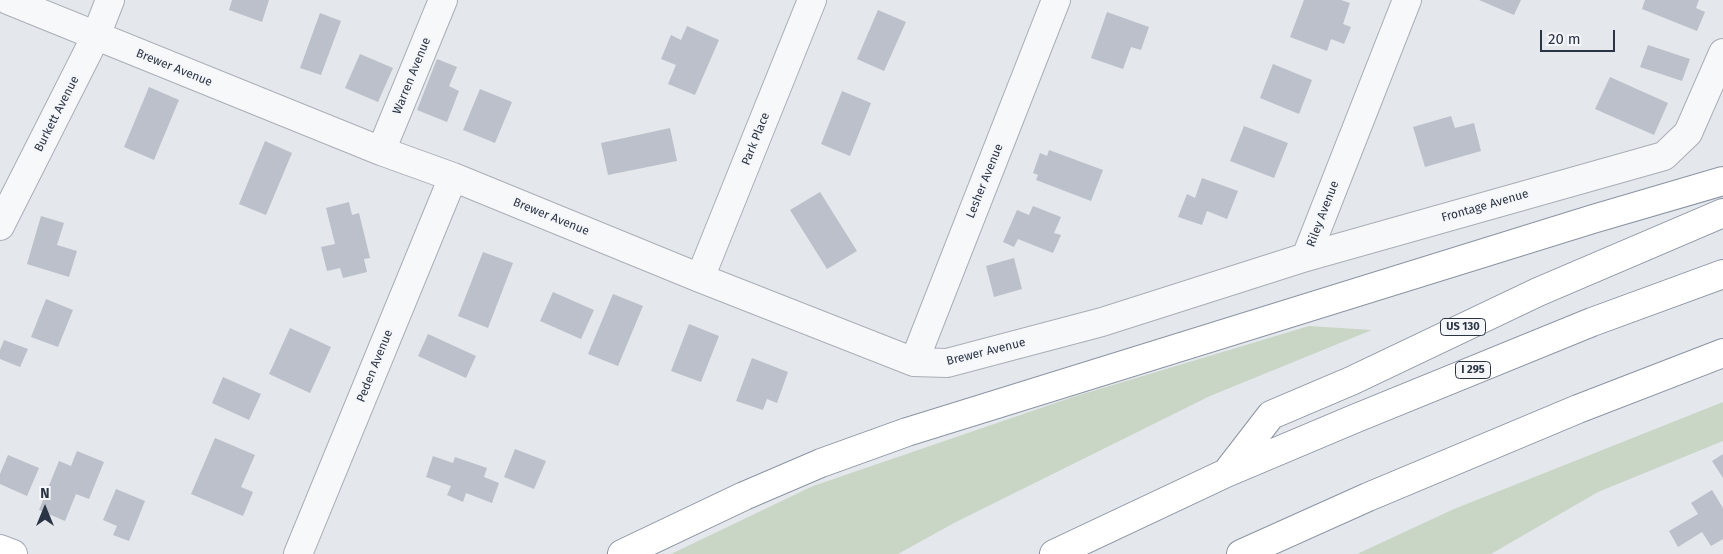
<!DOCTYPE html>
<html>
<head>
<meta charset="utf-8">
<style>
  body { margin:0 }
  #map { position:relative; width:1723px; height:554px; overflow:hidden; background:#e4e7ec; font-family:"Fira Sans",sans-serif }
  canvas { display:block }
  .north { position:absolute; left:20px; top:484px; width:50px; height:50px; -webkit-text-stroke:4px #f4f6f9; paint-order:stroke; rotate:0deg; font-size:14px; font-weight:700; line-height:20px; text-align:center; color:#2b3445 }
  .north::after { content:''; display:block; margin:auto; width:18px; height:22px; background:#2b3445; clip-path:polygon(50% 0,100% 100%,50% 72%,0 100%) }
  .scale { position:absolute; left:1540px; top:30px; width:75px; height:22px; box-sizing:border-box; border:2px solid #2b3445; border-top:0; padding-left:6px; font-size:15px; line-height:18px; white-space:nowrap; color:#2b3445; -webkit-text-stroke:4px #f4f6f9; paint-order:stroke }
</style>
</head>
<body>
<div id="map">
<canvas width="1723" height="554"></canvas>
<div class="north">N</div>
<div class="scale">20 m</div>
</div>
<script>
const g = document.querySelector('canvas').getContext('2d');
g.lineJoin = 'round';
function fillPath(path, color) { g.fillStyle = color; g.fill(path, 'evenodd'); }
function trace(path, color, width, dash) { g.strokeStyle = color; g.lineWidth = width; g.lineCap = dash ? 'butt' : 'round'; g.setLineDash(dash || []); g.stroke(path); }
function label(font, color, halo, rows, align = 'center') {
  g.font = font + ' "Fira Sans",sans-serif'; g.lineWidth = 4; g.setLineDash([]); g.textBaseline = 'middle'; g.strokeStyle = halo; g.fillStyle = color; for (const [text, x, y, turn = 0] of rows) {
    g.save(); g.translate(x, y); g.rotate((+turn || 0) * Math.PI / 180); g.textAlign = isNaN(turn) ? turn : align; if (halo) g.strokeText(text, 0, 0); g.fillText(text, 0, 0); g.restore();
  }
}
fillPath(new Path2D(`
  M1309 326 1372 330 1210 396 954 523 898 554H671L813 486 1073 397Z
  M1723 402V441L1598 492 1491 554H1357L1454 509Z`), '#c9d6c5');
fillPath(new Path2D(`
  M232 0H269L262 22 229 10Z
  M1304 0H1341L1350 3 1343 24 1351 27 1344 44 1331 39 1327 51 1290 37Z
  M1479 0H1521L1514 15Z
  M1645 0H1699L1696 8 1705 12 1697 31 1642 9Z
  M878 10 906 22 884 71 857 59Z
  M1107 12 1149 27 1141 50 1131 47 1123 69 1091 58Z
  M320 13 341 21 321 75 300 68Z
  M687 26 719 40 695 95 668 84 676 65 661 59 671 35 681 40Z
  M1648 45 1690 59 1682 81 1640 67Z
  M360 54 393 68 378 102 345 88Z
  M437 59 457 67 449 86 459 91 447 122 417 110Z
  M1273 64 1312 80 1299 114 1260 98Z
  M1610 77 1668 103 1654 135 1595 109Z
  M149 87 179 100 154 160 124 147Z
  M480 89 512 102 495 143 463 130Z
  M842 91 871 103 850 156 821 144Z
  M1451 116 1455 128 1474 123 1481 151 1425 167 1413 127Z
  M1244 126 1288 143 1274 178 1230 161Z
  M670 128 677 161 608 175 601 143Z
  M265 141 292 153 266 215 239 204Z
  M1049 150 1103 170 1091 201 1036 180 1038 175 1033 173 1040 153 1047 156Z
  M1202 178 1238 191 1227 219 1207 211 1202 225 1178 217 1187 194 1195 198Z
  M820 192 857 251 827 269 790 210Z
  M349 202 352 215 359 213 370 258 364 259 367 272 343 278 340 268 327 271 321 247 335 244 326 208Z
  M1033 206 1061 217 1054 233 1061 235 1053 253 1018 239 1014 247 1003 242 1017 210 1029 215Z
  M41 216 64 223 57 245 77 251 69 277 27 264Z
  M483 252 513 263 488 328 458 316Z
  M1014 258 1022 289 994 297 986 266Z
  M553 292 594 310 581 339 540 321Z
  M613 294 643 306 618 366 588 354Z
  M46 299 73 310 58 347 31 337Z
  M689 324 719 336 701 382 671 371Z
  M290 328 331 347 310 393 269 374Z
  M428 334 476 356 466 378 418 356Z
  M4 340 28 349 20 367 0 359V350Z
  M752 358 788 372 777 403 767 399 763 410 736 401Z
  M223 377 261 394 249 420 212 403Z
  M215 438 255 455 241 487 253 492 243 516 191 494Z
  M515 449 546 461 534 489 504 477Z
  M77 451 104 462 89 499 76 494 65 521 39 510 59 461 71 466Z
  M1723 454V478L1712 461Z
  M8 455 39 468 27 496 0 484V474Z
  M433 456 453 463 455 457 487 468 484 477 499 483 492 503 466 493 463 502 447 495 451 486 426 477Z
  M116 489 145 501 129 541 113 535 117 526 103 520Z
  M1712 490 1723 508V539L1711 546 1702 532 1678 547 1669 531 1698 514 1691 503Z`), '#bbc0ca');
const minor = new Path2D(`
  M8 0 381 151 453 177 700 278 914 362 947 363 1102 322 1306 257 1407 0
  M381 151 443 0
  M0 226 96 36 110 0
  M1306 257 1664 156 1688 133 1723 53
  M700 278 812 0
  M914 362 1056 0
  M298 554 453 177`);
const major = new Path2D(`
  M0 549 13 554`);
const highway = new Path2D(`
  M1227 472 1271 415 1351 381 1538 292 1723 213
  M622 554 744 496 821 463 907 432 1593 219 1723 181
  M1054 554 1226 473 1354 419 1592 322 1723 274
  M1241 554 1368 497 1578 409 1723 353`);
trace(minor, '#a9aeb7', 30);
trace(major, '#a3abb8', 30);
trace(highway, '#8b94a3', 30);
trace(minor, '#f7f8fa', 28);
trace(major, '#fff', 28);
trace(highway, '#fff', 28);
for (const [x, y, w] of [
  [1463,327,45],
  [1473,370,35]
]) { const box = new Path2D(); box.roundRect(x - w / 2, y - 8.5, w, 17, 4); g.fillStyle = '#f4f6f9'; g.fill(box); trace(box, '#2b3445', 1); }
label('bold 11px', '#2b3445', null, [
  ["US 130",1463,327],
  ["I 295",1473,370]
]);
label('12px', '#2b3445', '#f4f6f9', [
  ["Brewer Avenue",174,68,22],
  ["Warren Avenue",412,76,-68],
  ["Burkett Avenue",57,114,-63],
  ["Park Place",756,139,-68],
  ["Lesher Avenue",985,181,-68],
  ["Frontage Avenue",1485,206,-16],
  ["Riley Avenue",1323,214,-69],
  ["Brewer Avenue",551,217,22],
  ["Brewer Avenue",986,352,-14],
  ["Peden Avenue",375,366,-68]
]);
</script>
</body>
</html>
